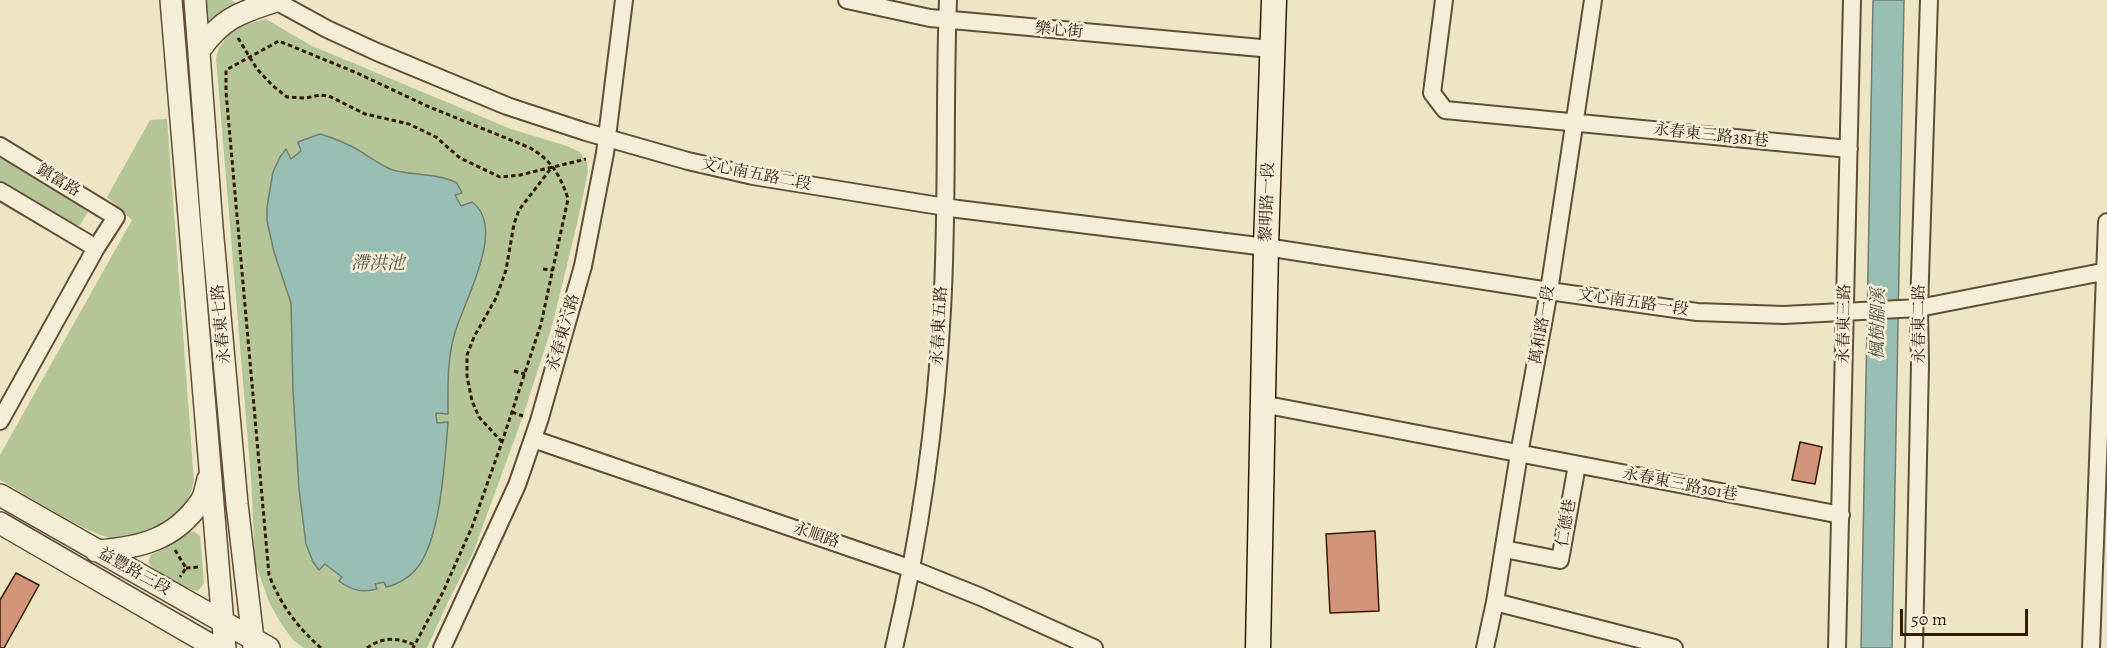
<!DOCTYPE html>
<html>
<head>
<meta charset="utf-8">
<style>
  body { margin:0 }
  #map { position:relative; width:2107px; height:648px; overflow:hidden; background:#eee5c5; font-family:Alegreya,serif }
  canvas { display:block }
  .scale { position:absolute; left:1900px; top:609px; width:128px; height:27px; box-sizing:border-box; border:3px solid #341a05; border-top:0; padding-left:8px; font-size:18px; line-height:21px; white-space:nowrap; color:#341a05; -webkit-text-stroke:4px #f4eed9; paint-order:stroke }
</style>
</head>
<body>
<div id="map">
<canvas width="2107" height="648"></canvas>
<div class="scale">50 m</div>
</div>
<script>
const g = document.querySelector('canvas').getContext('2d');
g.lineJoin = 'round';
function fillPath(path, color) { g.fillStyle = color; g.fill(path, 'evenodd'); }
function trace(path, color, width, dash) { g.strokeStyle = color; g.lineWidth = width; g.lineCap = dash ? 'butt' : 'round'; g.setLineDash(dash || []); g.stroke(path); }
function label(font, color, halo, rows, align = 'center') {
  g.font = font + ' Alegreya,"Noto Serif TC",serif'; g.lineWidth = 5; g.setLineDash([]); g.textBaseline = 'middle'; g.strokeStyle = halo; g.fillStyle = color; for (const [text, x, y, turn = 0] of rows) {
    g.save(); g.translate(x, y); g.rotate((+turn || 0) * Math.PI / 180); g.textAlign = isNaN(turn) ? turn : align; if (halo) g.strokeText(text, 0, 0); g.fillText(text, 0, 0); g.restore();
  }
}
fillPath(new Path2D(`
  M206 0H231L240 5 209 24Z
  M266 19 310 45 511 129 567 146 580 152 587 163 588 172 577 224 552 326 523 416 473 553 445 608 427 648H304L293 640 280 622 269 602 255 562 251 478 216 58 219 48 233 28Z
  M167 119 194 481C191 498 180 511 166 522 154 531 135 538 119 539 97 541 23 493 0 480V455L132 220 107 197 150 120Z
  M0 153 89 210 80 225 76 226 0 182Z
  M187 531 195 532 200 536 204 583 198 591C186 590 156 572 148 563L151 555 171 544Z`), '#b4c698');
const water = new Path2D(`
  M1873 0H1904L1892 648H1861Z
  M320 134C334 138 348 144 360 151 370 157 381 166 393 170 414 176 438 173 457 183L462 193 455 195 461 206 472 202C508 228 462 304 454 336 447 361 448 388 448 414L436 413 437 423 448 422C445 458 441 539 417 568 410 577 397 585 386 587L384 582 375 584 377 589C362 593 351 590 339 581L342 577 325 564 319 570 313 562 306 544 299 489 293 391 291 303 274 252 267 221V207L273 172 280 157 286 149 291 159 301 151 298 142Z`);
fillPath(water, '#99bfb5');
trace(water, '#717d6f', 1.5);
const building = new Path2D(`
  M1800 442 1822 447 1815 484 1792 480Z
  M1375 531 1379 611 1330 613 1326 534Z
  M16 573 39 585 4 648H0V600Z`);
fillPath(building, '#d39579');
trace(building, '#341a05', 1.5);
const minor = new Path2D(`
  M274 0 327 29 377 52 507 106 586 132 688 161 753 176 958 209 1266 247 1549 291 1697 312 1784 315 1919 308 2107 271
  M847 0 930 18 1272 49
  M1444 0 1432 93 1445 110 1849 149
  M0 146 116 217 96 248 0 421
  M0 191 96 248
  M1262 404 1841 515
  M533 439 909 568 981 597 1094 648
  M1504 549 1560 560 1577 465
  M1495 602 1674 648
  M442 648 517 485 539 421 583 266 605 153 624 0
  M894 648C920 537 936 423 942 310 948 207 944 103 948 0
  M1485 648 1495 602 1519 454 1549 291 1593 0
  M1837 648 1852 0
  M1914 648 1920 364 1919 308 1929 0
  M2091 648 2107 222`);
const tertiary = new Path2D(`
  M171 0 225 648
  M195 0 212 227 237 504 254 648
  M199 51C222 18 239 13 276 1
  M0 495 269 648
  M0 523 216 648
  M96 551C139 548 175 540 201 501 205 495 206 486 208 479`);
const secondary = new Path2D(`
  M1258 648 1266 247 1274 0`);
trace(minor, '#624d35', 20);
trace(tertiary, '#624d35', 24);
trace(secondary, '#341a05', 27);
trace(new Path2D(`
  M238 38 257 69 272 85 287 97 306 98 320 95 329 96 365 114 409 124 436 137 460 158 500 177 520 175 586 159
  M543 269 553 270
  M514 371 525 374
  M512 412 523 416
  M502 442 479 417 472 401 467 376V355L474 337 496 298 506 270 514 224 519 210 552 167
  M175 550 186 568 180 577
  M186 568 199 567
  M321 648C297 627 281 605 269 575L226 92V70L279 41 357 73 427 106 528 147C550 158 561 176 568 199L541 324 502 442 472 527 443 592 413 648
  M367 648C383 636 398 638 415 645`), '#341a05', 3, [4.5, 3]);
trace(minor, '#f4eed9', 16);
trace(tertiary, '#f4eed9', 21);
trace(secondary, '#f4eed9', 24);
label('16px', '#341a05', '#f4eed9', [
  ["樂心街",1059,31,5],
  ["永春東三路381巷",1711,136,6],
  ["文心南五路二段",756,175,11],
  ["鎮富路",58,181,31],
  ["黎明路一段",1268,202,-88],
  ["文心南五路一段",1633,303,8],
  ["永春東七路",222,324,-95],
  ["永春東三路",1845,324,-89],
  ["永春東二路",1920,324,-90],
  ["萬和路一段",1543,325,-80],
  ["永春東五路",940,326,-87],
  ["永春東六路",564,333,-74],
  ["永春東三路301巷",1680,485,11],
  ["仁德巷",1567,523,-80],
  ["永順路",816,536,19],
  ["益豐路三段",134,572,29]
]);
label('italic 18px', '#575443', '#f4eed9', [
  ["滯洪池",378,265],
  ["楓樹腳溪",1879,324,-89]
]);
</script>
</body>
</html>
